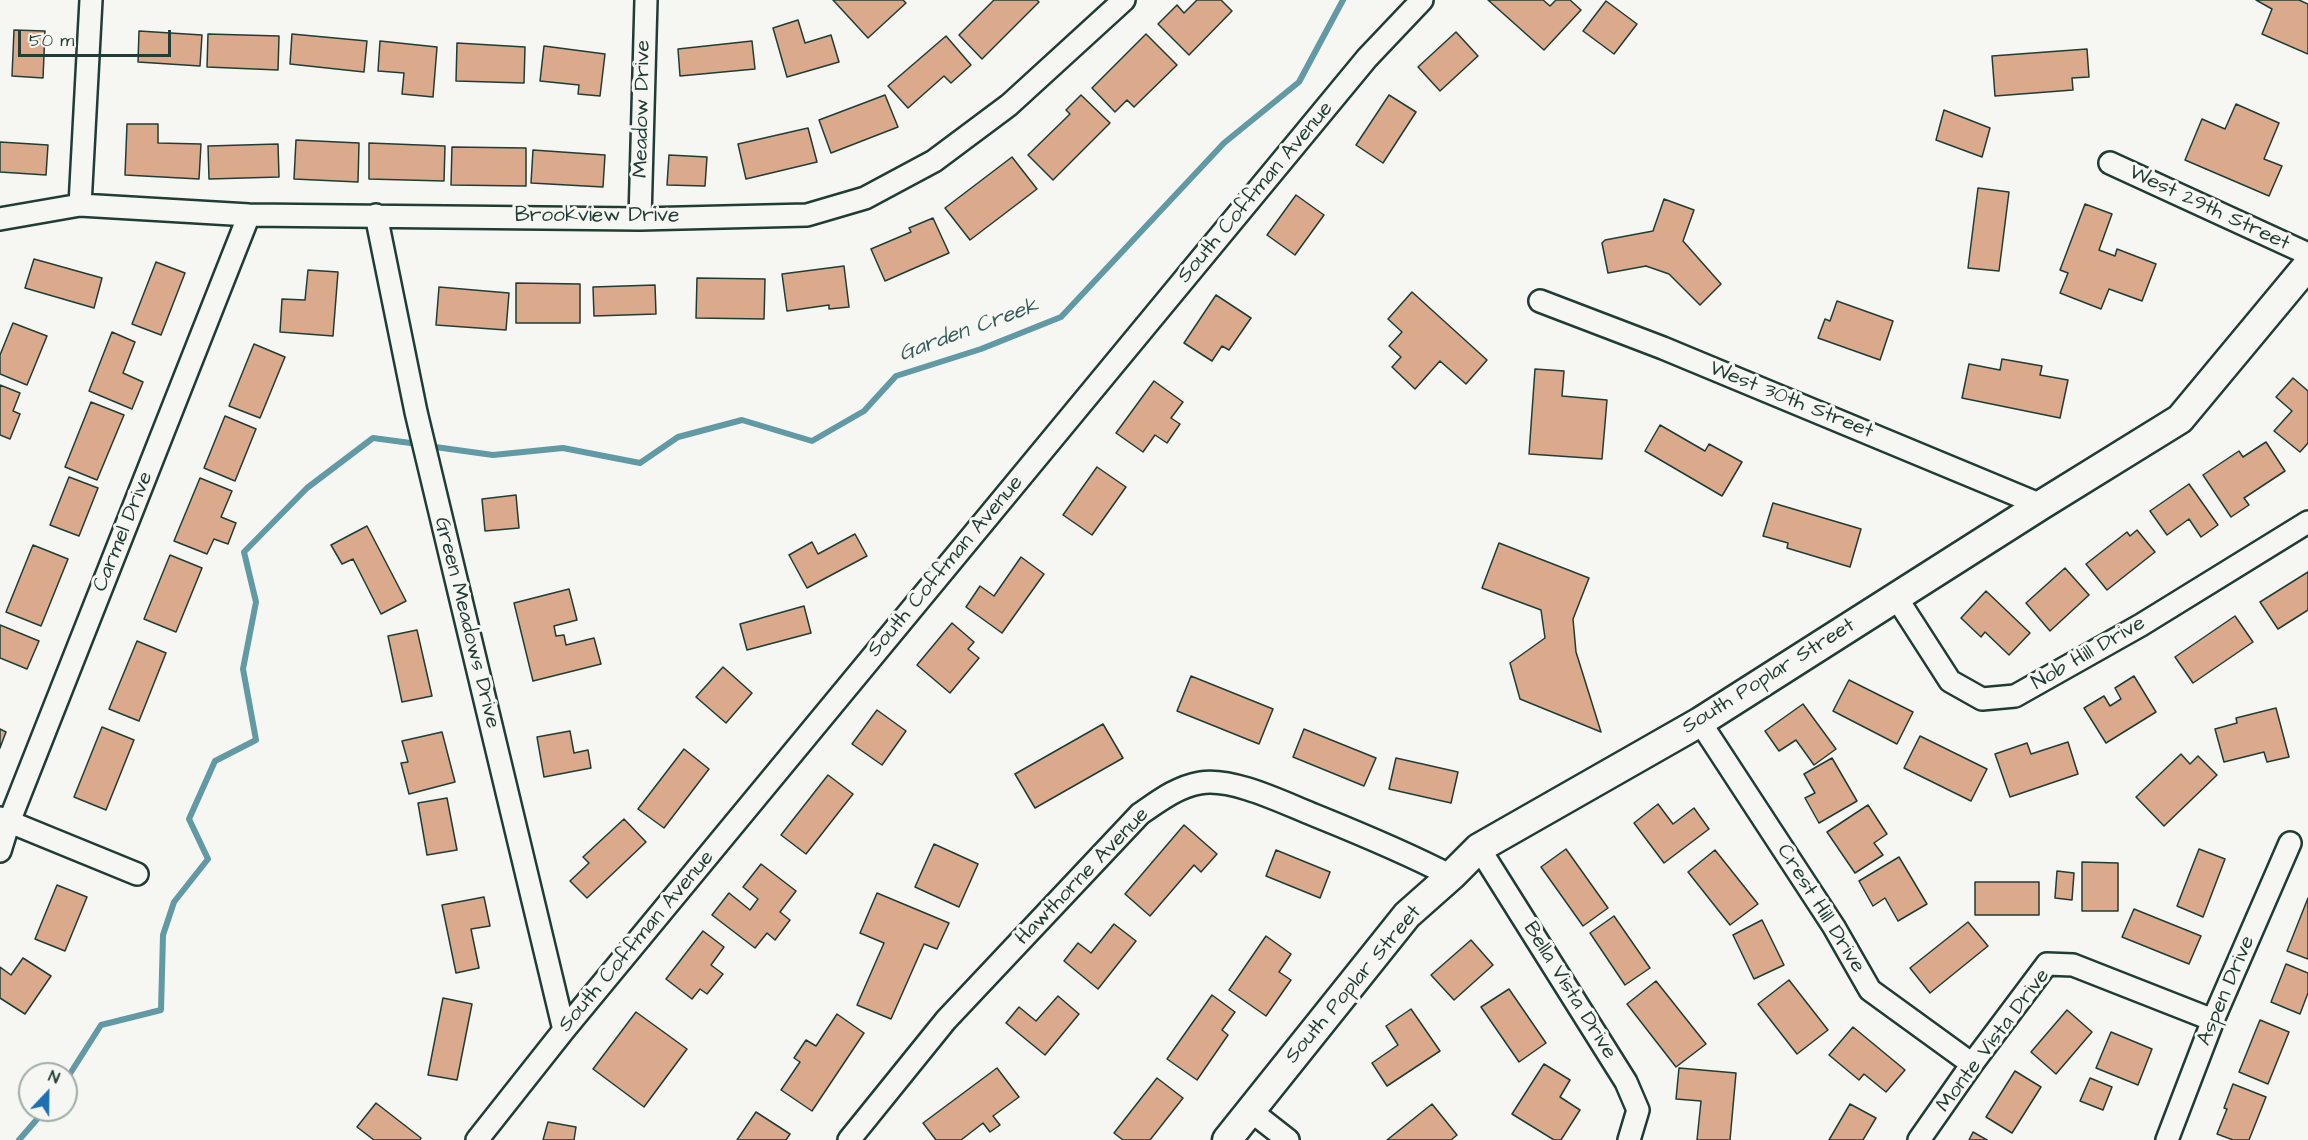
<!DOCTYPE html>
<html>
<head>
<meta charset="utf-8">
<style>
  body { margin:0 }
  #map { position:relative; width:2308px; height:1140px; overflow:hidden; background:#f6f6f2; font-family:"Architects Daughter",sans-serif }
  canvas { display:block }
  .north { position:absolute; left:18px; top:1062px; width:60px; height:60px; box-sizing:border-box; background:#f6f6f2; border:2px solid #a0aca6; border-radius:50%; rotate:22deg; font-size:16px; font-weight:700; line-height:24px; text-align:center; color:#1f3d34 }
  .north::after { content:''; display:block; margin:auto; width:21px; height:27px; background:#1f6fb2; clip-path:polygon(50% 0,100% 100%,50% 72%,0 100%) }
  .scale { position:absolute; left:18px; top:30px; width:153px; height:27px; box-sizing:border-box; border:3px solid #1f3d34; border-top:0; padding-left:8px; font-size:18px; line-height:21px; white-space:nowrap; color:#1f3d34; -webkit-text-stroke:4px #f6f6f2; paint-order:stroke }
</style>
</head>
<body>
<div id="map">
<canvas width="2308" height="1140"></canvas>
<div class="north">N</div>
<div class="scale">50 m</div>
</div>
<script>
const g = document.querySelector('canvas').getContext('2d');
g.lineJoin = 'round';
function trace(path, color, width, dash) { g.strokeStyle = color; g.lineWidth = width; g.lineCap = dash ? 'butt' : 'round'; g.setLineDash(dash || []); g.stroke(path); }
function fillPath(path, color) { g.fillStyle = color; g.fill(path, 'evenodd'); }
function label(font, color, halo, rows, align = 'center') {
  g.font = font + ' "Architects Daughter",sans-serif'; g.lineWidth = 6; g.setLineDash([]); g.textBaseline = 'middle'; g.strokeStyle = halo; g.fillStyle = color; for (const [text, x, y, turn = 0] of rows) {
    g.save(); g.translate(x, y); g.rotate((+turn || 0) * Math.PI / 180); g.textAlign = isNaN(turn) ? turn : align; if (halo) g.strokeText(text, 0, 0); g.fillText(text, 0, 0); g.restore();
  }
}
trace(new Path2D(`
  M428 446 493 455 563 448 640 463 678 437 742 420 812 441 864 411 896 376 981 349 1061 317 1224 143 1299 82 1343 0
  M66 1080 101 1025 161 1010 163 935 174 902 208 859 189 819 215 761 256 740 243 669 256 602 244 552 307 488 373 438 418 444
  M19 1140 45 1110`), '#6199a4', 6);
const building = new Path2D(`
  M833 0H903L906 3 868 38Z
  M994 0H1037L1039 2 982 59 959 35Z
  M1197 0H1221L1232 11 1189 55 1158 24 1177 5 1184 13Z
  M1488 0H1543L1550 6 1556 0H1570L1581 10 1544 50Z
  M2256 0H2299L2308 4V54L2262 34 2272 9Z
  M1606 1 1637 24 1614 54 1583 31Z
  M798 20 805 43 831 35 839 62 787 77 773 28Z
  M14 30 45 31 43 78 12 76Z
  M139 31 202 35 200 66 138 62Z
  M1456 32 1478 56 1440 91 1418 67Z
  M208 34 279 36 278 70 207 67Z
  M292 34 367 41 364 72 290 64Z
  M1146 34 1177 65 1134 107 1127 100 1115 112 1092 88Z
  M946 36 971 65 951 83 944 76 908 108 888 86Z
  M380 41 437 47 433 97 402 94 404 73 378 71Z
  M752 41 755 69 680 76 678 49Z
  M457 43 525 47 524 83 456 81Z
  M544 46 605 54 600 96 578 94 579 85 540 81Z
  M2087 49 2089 77 2072 78 2073 90 1995 96 1992 56Z
  M885 95 898 127 831 153 819 120Z
  M1081 95 1110 123 1053 180 1028 155 1070 114 1066 110Z
  M1389 95 1416 112 1383 163 1356 145Z
  M2236 104 2279 123 2264 159 2282 166 2269 196 2185 160 2202 119 2225 129Z
  M1944 110 1990 128 1982 157 1936 140Z
  M127 124H158V143L201 144 199 179 125 175Z
  M808 128 817 162 746 179 738 144Z
  M296 140 359 143 358 182 294 179Z
  M0 142 48 145 46 175 0 172Z
  M369 143 445 146 444 181 369 179Z
  M278 144 279 177 209 179 208 146Z
  M452 147 526 148V186L451 185Z
  M533 150 605 155 603 187 531 183Z
  M669 155 707 157 705 186 667 185Z
  M1012 157 1037 189 970 240 945 208Z
  M1978 188 2009 192 1999 271 1968 268Z
  M1296 195 1324 215 1295 255 1267 235Z
  M1664 199 1694 210 1683 241 1721 284 1700 305 1669 274 1646 266 1608 273 1602 243 1605 240 1653 231Z
  M2085 204 2112 214 2099 250 2115 256 2117 249 2156 264 2142 301 2109 289 2101 309 2060 293 2068 273 2060 270Z
  M933 218 949 253 885 281 871 249 911 232 909 228Z
  M34 259 102 278 94 308 25 288Z
  M156 262 185 273 161 335 132 324Z
  M844 266 849 307 829 309V305L787 311 782 274Z
  M308 270 338 272 333 336 280 332 282 299 305 300Z
  M697 278 765 279 764 319 696 318Z
  M516 283 580 284V323H516Z
  M655 285 656 314 594 316 593 287Z
  M439 287 509 293 506 330 436 325Z
  M1412 292 1487 360 1466 384 1440 361 1415 389 1392 367 1401 357 1389 346 1402 332 1388 319Z
  M1216 295 1251 318 1229 350 1222 346 1212 361 1184 343Z
  M1837 301 1893 321 1880 360 1818 338 1825 319 1830 321Z
  M13 323 47 336 27 385 0 374V355Z
  M112 332 135 342 123 373 143 382 132 409 89 391Z
  M254 344 285 357 260 418 229 406Z
  M2002 359 2042 366 2040 375 2068 380 2060 418 1962 398 1969 364 2000 370Z
  M1535 369 1564 371 1562 396 1607 400 1602 459 1529 454Z
  M2293 378 2308 391V443L2300 452 2274 431 2292 411 2276 397Z
  M1154 381 1183 402 1171 418 1180 424 1167 443 1155 435 1143 452 1116 433Z
  M0 385 20 393 13 411 20 414 10 439 0 435Z
  M91 402 124 415 97 480 65 467Z
  M225 416 256 429 235 481 204 468Z
  M1660 425 1705 451 1709 444 1742 462 1722 496 1645 451Z
  M2266 442 2285 471 2244 498 2249 505 2231 517 2203 475 2239 451 2243 457Z
  M1097 467 1126 487 1092 535 1063 515Z
  M69 477 98 488 79 536 50 525Z
  M200 478 232 491 221 517 236 523 228 544 214 539 207 554 174 541Z
  M2189 484 2218 525 2201 537 2189 519 2167 535 2150 511Z
  M516 495 519 528 485 531 482 499Z
  M1773 503 1861 529 1850 567 1787 548 1788 543 1763 536Z
  M367 526 406 601 381 614 353 559 342 564 331 545Z
  M2137 530 2155 552 2107 590 2086 564 2127 532 2130 536Z
  M855 534 867 556 807 588 789 555 812 542 818 554Z
  M1499 543 1589 578 1573 619 1576 652 1601 732 1520 699 1510 663 1545 638 1541 610 1482 588Z
  M33 545 68 559 41 626 6 612Z
  M170 555 202 568 176 632 144 619Z
  M1021 557 1044 574 1002 633 966 607 980 586 994 596Z
  M2065 568 2089 595 2050 631 2026 603Z
  M2308 572V610L2278 629 2260 602Z
  M569 589 577 620 554 626 556 636 564 635 566 645 594 638 601 664 533 681 514 603Z
  M1986 591 2030 633 2009 655 1985 632 1981 637 1961 618Z
  M804 606 811 633 747 650 740 624Z
  M2235 616 2253 642 2193 683 2175 657Z
  M952 623 974 642 968 649 979 658 950 693 917 665Z
  M0 625 39 641 27 669 0 658Z
  M417 630 432 696 402 702 388 636Z
  M137 641 166 653 139 721 109 709Z
  M723 667 752 693 726 723 696 697Z
  M1191 676 1273 709 1259 744 1177 711Z
  M2134 676 2156 712 2106 743 2084 708 2104 696 2110 706 2121 699 2115 688Z
  M1849 680 1913 712 1897 744 1833 711Z
  M1803 704 1836 749 1814 765 1796 740 1779 751 1765 731Z
  M2276 708 2289 757 2267 762 2264 752 2224 762 2215 729 2237 723 2236 718Z
  M877 710 906 731 882 765 852 744Z
  M1103 724 1123 758 1035 808 1015 774Z
  M102 727 134 740 106 810 74 797Z
  M0 729 6 732 0 748Z
  M1304 729 1376 758 1364 786 1293 757Z
  M570 731 574 753 588 750 591 768 544 777 537 737Z
  M442 732 455 782 409 794 401 763 408 762 402 741Z
  M1920 736 1987 769 1971 801 1904 768Z
  M2068 742 2078 774 2010 797 1995 754 2027 743 2031 754Z
  M684 749 709 769 664 828 638 809Z
  M2181 754 2190 764 2198 756 2217 775 2164 826 2136 797Z
  M1396 758 1458 772 1451 803 1389 789Z
  M1832 758 1857 801 1819 823 1805 798 1815 793 1804 774Z
  M828 775 853 794 806 854 781 835Z
  M447 798 457 850 427 855 418 803Z
  M1658 804 1673 824 1694 808 1709 829 1664 863 1634 823Z
  M1868 805 1887 834 1874 843 1883 855 1855 873 1827 832Z
  M624 819 646 842 587 898 570 881 589 863 583 857Z
  M1184 825 1217 854 1201 872 1194 865 1150 916 1125 894Z
  M934 844 978 864 959 907 915 887Z
  M1566 849 1608 908 1583 926 1541 867Z
  M2199 849 2225 859 2203 917 2177 906Z
  M1276 850 1330 872 1320 898 1266 876Z
  M1715 850 1758 904 1730 925 1688 872Z
  M1899 857 1927 904 1898 921 1885 898 1873 906 1859 881Z
  M2082 862 2118 863V911H2082Z
  M761 864 796 891 780 912 790 920 775 940 767 933 755 948 712 915 729 893 750 910 758 899 743 887Z
  M2057 871 2074 873 2072 900 2055 898Z
  M1975 882H2039V915H1975Z
  M57 885 87 897 65 951 35 939Z
  M877 893 949 923 937 949 924 944 891 1019 857 1005 884 943 860 933Z
  M484 897 490 926 471 929 479 968 456 973 442 905Z
  M2308 898V959L2287 951Z
  M2134 909 2201 936 2189 964 2122 937Z
  M1614 916 1650 968 1625 985 1590 933Z
  M1762 920 1784 965 1754 979 1733 935Z
  M1968 922 1988 946 1930 993 1910 968Z
  M1114 924 1136 941 1098 989 1064 961 1078 943 1091 953Z
  M703 931 724 947 711 965 723 974 707 994 700 989 692 999 666 979Z
  M1266 936 1291 954 1279 972 1291 980 1266 1016 1229 990Z
  M1471 940 1493 965 1454 1000 1431 975Z
  M23 958 51 976 25 1014 0 998V967L11 975Z
  M2286 964 2308 973V993L2300 1014 2271 1002Z
  M1789 980 1828 1030 1797 1054 1758 1004Z
  M1656 981 1706 1044 1676 1067 1627 1004Z
  M1509 989 1546 1043 1519 1062 1481 1007Z
  M1212 995 1235 1012 1222 1030 1228 1035 1197 1080 1167 1059Z
  M1058 996 1079 1014 1045 1055 1006 1023 1019 1007 1036 1021Z
  M443 998 472 1004 457 1080 428 1075Z
  M1411 1009 1440 1051 1387 1086 1372 1063 1398 1045 1386 1026Z
  M2067 1010 2092 1032 2056 1074 2031 1052Z
  M636 1012 687 1049 644 1107 593 1069Z
  M837 1014 864 1033 812 1111 781 1090 800 1062 794 1058 806 1040 816 1046Z
  M2260 1020 2289 1032 2268 1084 2239 1072Z
  M1853 1027 1905 1070 1886 1092 1864 1074 1859 1080 1829 1055Z
  M2111 1032 2152 1049 2138 1085 2096 1068Z
  M1544 1064 1570 1080 1560 1097 1580 1110 1561 1140H1554L1512 1114Z
  M997 1068 1019 1097 993 1116 1000 1125 990 1132 983 1123 961 1140H936L923 1123Z
  M1679 1068 1736 1073 1730 1140H1697L1701 1101 1676 1099Z
  M2015 1071 2041 1087 2012 1133 1986 1117Z
  M1157 1078 1183 1098 1150 1140H1123L1114 1133Z
  M2090 1078 2112 1087 2103 1110 2080 1101Z
  M2233 1084 2266 1097 2249 1140H2233L2217 1134 2227 1109 2224 1108Z
  M376 1103 421 1138 420 1140H374L357 1127Z
  M1432 1104 1457 1135 1451 1140H1387Z
  M1850 1104 1876 1118 1863 1140H1829Z
  M756 1112 790 1134 786 1140H737Z
  M548 1122 576 1127 574 1140H543Z
  M1973 1132 1987 1140H1969Z`);
fillPath(building, '#dbaa8d');
trace(building, '#1f3d34', 1.5);
const street = new Path2D(`
  M2110 163 2308 254
  M80 205 91 0
  M376 215 416 412 564 1030
  M0 219 80 205 249 215 640 219 807 215 865 198 934 161 1009 105 1124 0
  M640 219 646 0
  M1540 301 1663 348 2041 505
  M1896 597 1950 681 1982 699 2015 696 2141 625 2308 522
  M1700 722 1834 927 1870 990 1972 1064
  M0 818 137 874
  M1479 848 1626 1082 1638 1110 1629 1140
  M0 851 9 822 249 215
  M1251 1111 1288 1140
  M477 1140 564 1030 1367 58 1422 0
  M849 1140 946 1020 1140 814C1159 801 1177 787 1200 783 1232 777 1284 803 1314 815 1361 834 1407 853 1451 876
  M1919 1140 1972 1064 2047 964 2073 965 2213 1020
  M2167 1140 2213 1020 2290 843`);
const secondary = new Path2D(`
  M1227 1140 1407 915 1451 876 1479 848 1700 722 2041 505 2180 419 2308 265`);
trace(street, '#1f3d34', 26);
trace(secondary, '#1f3d34', 33);
trace(street, '#f6f6f2', 21);
trace(secondary, '#f6f6f2', 28);
label('21px', '#1f3d34', '#f6f6f2', [
  ["Meadow Drive",643,109,-89],
  ["South Coffman Avenue",1256,193,-50],
  ["West 29th Street",2209,209,25],
  ["Brookview Drive",597,217],
  ["West 30th Street",1791,401,22],
  ["Carmel Drive",124,532,-68],
  ["South Coffman Avenue",946,567,-50],
  ["Green Meadows Drive",466,623,76],
  ["Nob Hill Drive",2089,654,-30],
  ["South Poplar Street",1769,677,-32],
  ["Hawthorne Avenue",1083,877,-46],
  ["Crest Hill Drive",1820,909,58],
  ["South Coffman Avenue",637,942,-50],
  ["South Poplar Street",1354,985,-50],
  ["Bella Vista Drive",1569,991,58],
  ["Aspen Drive",2227,991,-67],
  ["Monte Vista Drive",1994,1041,-53]
]);
label('italic 22px', '#355c59', '#f6f6f2', [
  ["Garden Creek",969,331,-20]
]);
</script>
</body>
</html>
